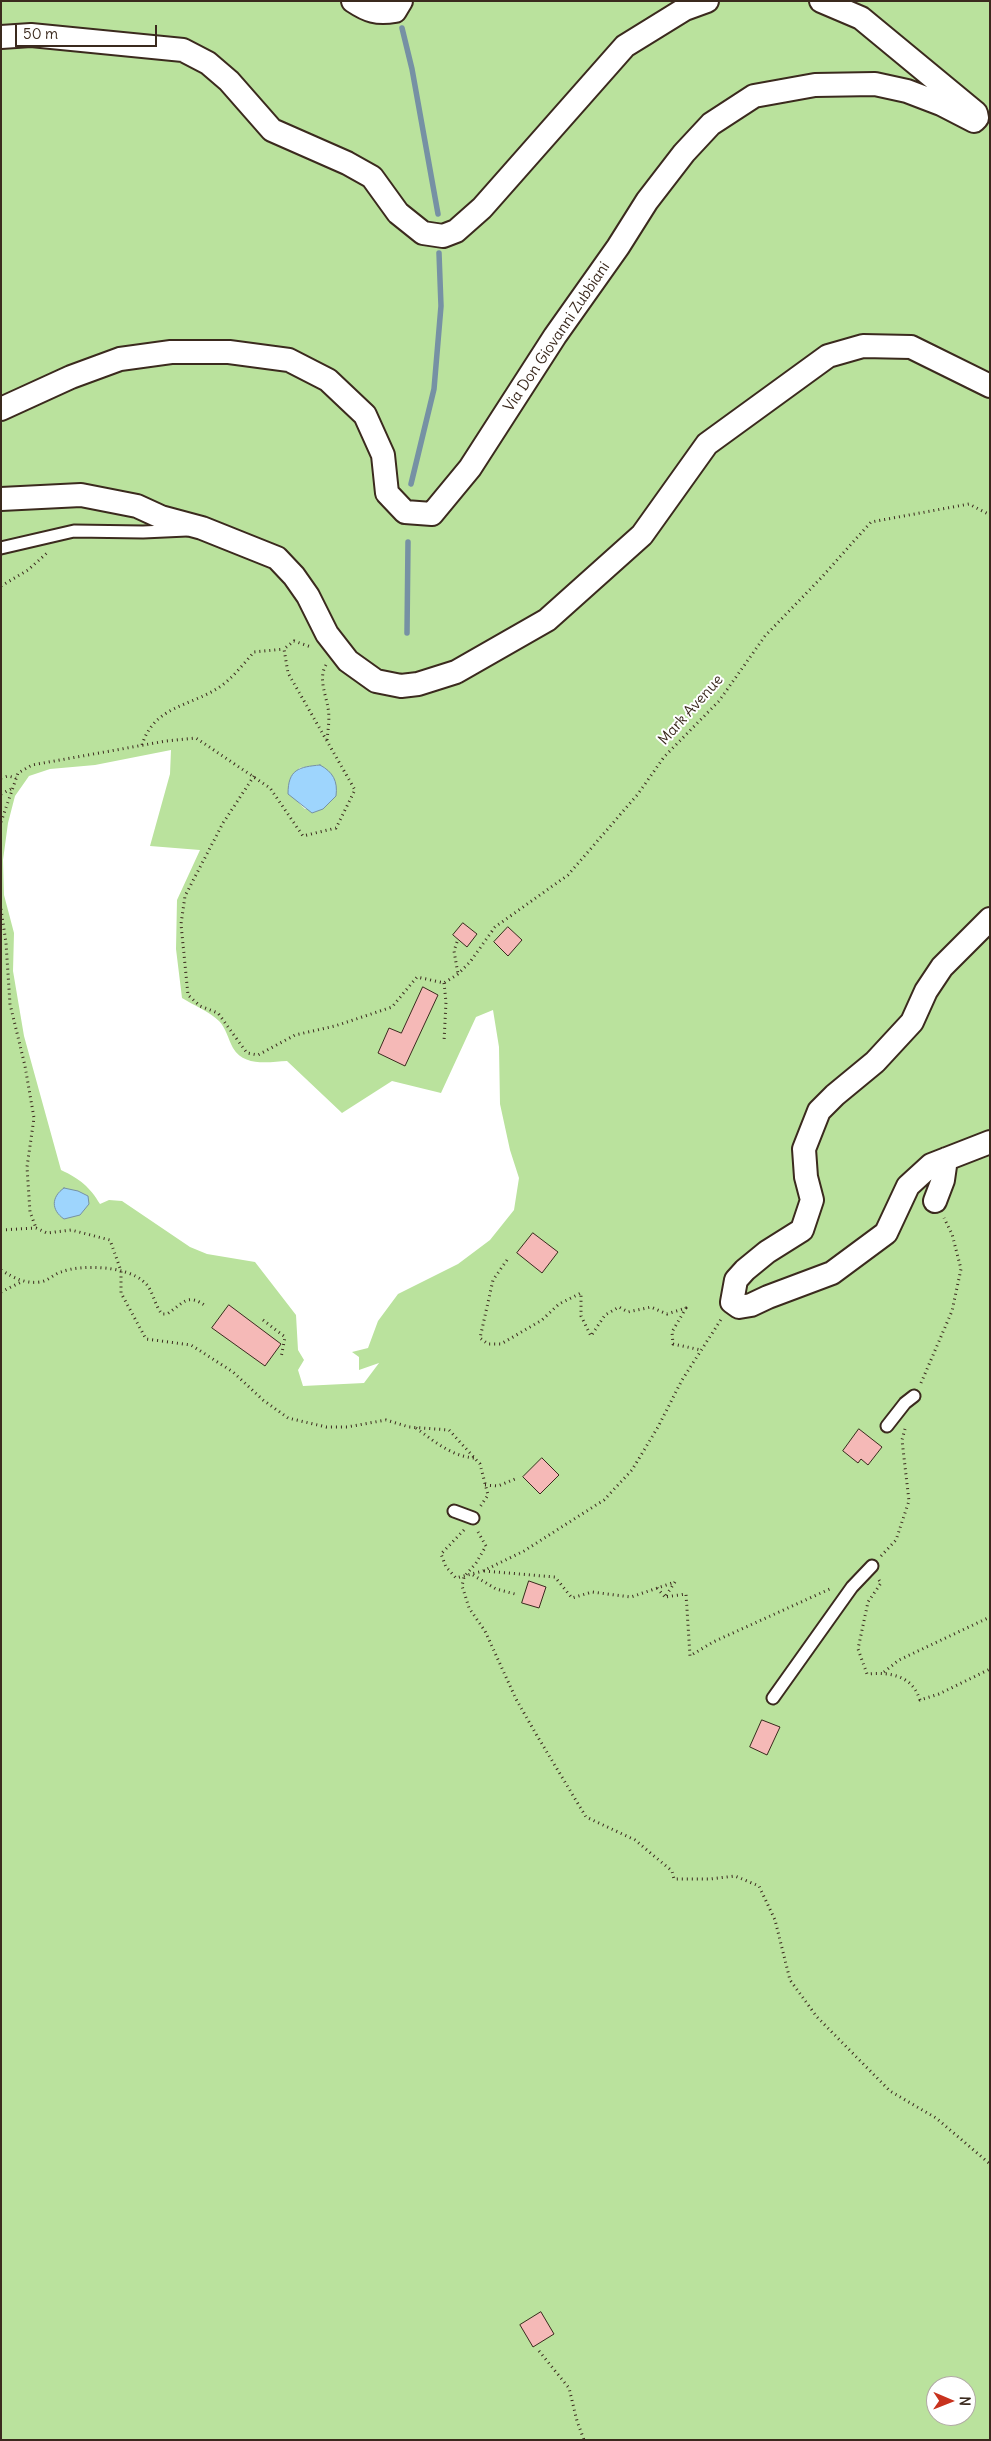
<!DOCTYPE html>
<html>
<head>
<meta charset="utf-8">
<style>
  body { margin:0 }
  #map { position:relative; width:991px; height:2441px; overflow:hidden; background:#fff; font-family:Delius,sans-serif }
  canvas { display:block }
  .frame { position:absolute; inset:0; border:2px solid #3b2a1e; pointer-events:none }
  .north { position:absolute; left:926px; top:2376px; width:50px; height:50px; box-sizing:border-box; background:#fff; border:1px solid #b1aaa5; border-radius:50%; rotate:91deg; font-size:14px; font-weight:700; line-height:20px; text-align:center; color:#3b2a1e }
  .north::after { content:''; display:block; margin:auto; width:18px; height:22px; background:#c8321e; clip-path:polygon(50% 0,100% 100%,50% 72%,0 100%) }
  .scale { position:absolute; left:15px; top:25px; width:142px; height:22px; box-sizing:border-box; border:2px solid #3b2a1e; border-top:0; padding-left:6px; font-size:15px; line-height:18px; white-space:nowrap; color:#3b2a1e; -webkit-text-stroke:4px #fff; paint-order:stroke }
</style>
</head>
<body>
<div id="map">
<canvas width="991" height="2441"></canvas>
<div class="frame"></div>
<div class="north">N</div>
<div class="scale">50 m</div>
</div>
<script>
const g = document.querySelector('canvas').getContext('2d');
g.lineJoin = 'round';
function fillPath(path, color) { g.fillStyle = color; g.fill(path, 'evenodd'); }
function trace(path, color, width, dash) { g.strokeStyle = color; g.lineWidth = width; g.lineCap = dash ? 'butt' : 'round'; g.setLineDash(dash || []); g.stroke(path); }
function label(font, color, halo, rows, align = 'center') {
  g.font = font + ' Delius,sans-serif'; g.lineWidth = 4; g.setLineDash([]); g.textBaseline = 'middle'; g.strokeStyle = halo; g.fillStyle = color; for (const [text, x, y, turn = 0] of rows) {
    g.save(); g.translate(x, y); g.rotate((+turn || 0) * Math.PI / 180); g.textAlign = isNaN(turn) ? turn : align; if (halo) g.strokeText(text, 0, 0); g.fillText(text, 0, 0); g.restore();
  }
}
fillPath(new Path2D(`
  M1 1H990V2440H1ZM171 750 170 774 150 846 200 850 177 900 176 949 182 998C193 1005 209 1011 219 1021 226 1028 228 1039 233 1048 244 1067 269 1062 287 1061L342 1113 392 1081 441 1093 476 1017 493 1010 499 1047 500 1104 510 1150 519 1178 514 1210 490 1240 458 1264 398 1294 378 1321 368 1348 352 1352 359 1357V1370L379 1363 364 1383 303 1386 298 1370 304 1360 298 1350 296 1315 255 1262 207 1254 190 1247 122 1201 109 1200 100 1204C90 1187 80 1179 61 1170L24 1036 13 971 14 933 4 895 3 860 8 823 15 796 29 776 50 769 95 765ZM320 765 336 796 323 809H305L298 802 299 768ZM936 2386H966V2416H936Z`), '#bae29d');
const water = new Path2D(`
  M320 765C333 772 338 781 336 796L323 809 312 813 288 794C288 769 299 767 320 765Z
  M64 1188 78 1191 88 1196 89 1204 80 1215 64 1219C51 1210 51 1197 64 1188Z`);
fillPath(water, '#9ed5fd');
trace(water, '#7691a4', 1);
trace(new Path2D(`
  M402 28 412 69 438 214
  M411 484 434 389 441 306 439 253
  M407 633 408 542`), '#7691a4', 5.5);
const building = new Path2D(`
  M463 923 477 934 467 947 453 935Z
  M508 927 522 940 508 956 494 942Z
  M423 987 438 995 405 1066 378 1053 389 1028 401 1033Z
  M533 1233 558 1252 542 1273 517 1253Z
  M229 1305 281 1344 265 1366 212 1328Z
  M859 1429 882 1447 868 1465 861 1459 858 1463 843 1451Z
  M542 1458 559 1475 540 1494 523 1477Z
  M529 1581 546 1587 539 1608 522 1603Z
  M762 1720 780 1727 767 1755 750 1747Z
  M541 2312 554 2334 533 2347 520 2325Z`);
fillPath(building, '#f5b9b7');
trace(building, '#3b2a1e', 1);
const service = new Path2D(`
  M1 548 74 531 143 532 187 530
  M887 1426 905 1403 914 1396
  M454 1511 473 1518
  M773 1698 852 1587 872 1566`);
const minor = new Path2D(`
  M353 1C368 11 377 14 395 11L401 1
  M1 37 31 35 183 50 208 63 229 81 272 130 347 163 372 177 398 213 423 233 443 236 456 231 482 208 625 46 685 9 707 1
  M1 409 71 377 120 359 171 352H229L289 360 328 380 365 415 383 455 387 493 405 512 432 514 470 468 555 336 618 247 647 201 684 153 711 124 754 96 815 85 875 84 907 91 941 104 974 121 977 118 976 113 861 18 821 1
  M1 499 81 495 137 506 161 517 202 528 277 558 294 576 308 596 327 634 348 661 376 681 401 686 418 684 456 672 547 620 642 535 707 444 828 356 863 346 911 347 990 386
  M990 919 942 967 926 991 912 1022 875 1062 835 1095 819 1111 804 1149 806 1177 812 1200 802 1230 767 1252 745 1270 736 1280 732 1302 739 1307 751 1305 768 1297 832 1273 886 1233 908 1186 931 1165 990 1142
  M935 1201 943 1180 946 1159`);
trace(service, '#3b2a1e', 15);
trace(minor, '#3b2a1e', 26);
trace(new Path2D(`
  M1 586 28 570 47 553
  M326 665C318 678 326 695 328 708 330 718 328 730 327 740
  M142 745C155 703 195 707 225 683 236 674 245 662 254 652L284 649
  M254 776 223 823 185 896 181 924 188 995 200 1006 218 1013 247 1053 258 1055 295 1035 335 1026 392 1007 417 977 444 983 458 974 470 962 495 927 568 875 638 794 664 757 719 701 765 636 821 578 871 522 969 504 990 515
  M1 778 8 776 16 778
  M1 794 11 789
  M1 822 18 773 32 765 166 741 196 738 270 788 303 836 336 828 355 790 288 673 284 649 294 641 311 647
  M1 909 6 943 10 1004 25 1066 34 1118 27 1167 30 1212 36 1228
  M457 942 454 951 458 974
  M444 983 446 1002 444 1042
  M1 1230 36 1228 47 1233 71 1230 110 1240 121 1271V1293L146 1339 191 1345 233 1372 263 1400 288 1418 326 1427H347L386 1420 409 1427 449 1430 480 1464 488 1495 480 1507
  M507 1260 493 1280 480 1338 488 1344H501L542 1320 559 1304 581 1293V1316L591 1336 605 1315 619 1307 628 1312 651 1307 667 1314 686 1308 672 1332 673 1344 701 1350
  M1 1270C14 1278 25 1284 40 1282 48 1281 54 1274 61 1272 82 1264 125 1266 143 1281 153 1288 154 1305 162 1314H167C184 1303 187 1292 207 1307
  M1 1292 21 1282
  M263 1320 285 1337 281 1358
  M921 1383 952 1311 961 1269 952 1234 944 1218
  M416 1428C434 1441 451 1456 474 1458
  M485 1485 498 1486 515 1479
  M464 1530 441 1554 446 1567 456 1578 483 1571 524 1551 604 1500 632 1470 658 1427 682 1380 722 1318
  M478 1532 486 1546 476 1563 464 1577 462 1586 465 1595 469 1608 485 1631 516 1699 536 1734 586 1817 635 1840 672 1871 674 1879H710L735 1876 759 1886 775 1920 790 1980 817 2017 890 2091 936 2118 990 2164
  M881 1556 896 1540 909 1501 902 1440 905 1429
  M484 1571 555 1577 572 1598 592 1592 631 1597 675 1582 665 1597 686 1594 690 1656 713 1642 832 1588
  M473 1575 496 1589 515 1594
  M879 1580 881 1583 868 1602 858 1649 867 1674C890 1672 912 1675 920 1700L939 1694 990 1669
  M657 1588 665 1597
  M884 1672 899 1660 990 1617
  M539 2351 569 2388 577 2421 584 2440`), '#3b2a1e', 3, [1, 4]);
trace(service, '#fff', 11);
trace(minor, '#fff', 22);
label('15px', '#3b2a1e', '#fff', [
  ["Via Don Giovanni Zubbiani",557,337,-56],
  ["Mark Avenue",691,710,-48]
]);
</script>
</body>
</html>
